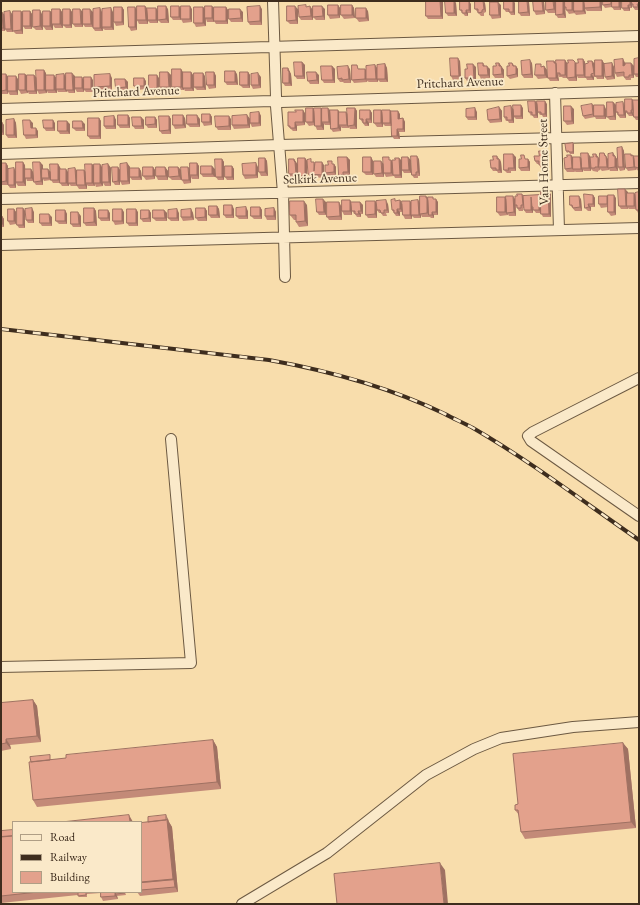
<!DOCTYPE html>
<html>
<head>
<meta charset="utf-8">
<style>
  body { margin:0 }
  #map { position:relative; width:640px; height:905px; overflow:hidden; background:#f8ddac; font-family:"EB Garamond",serif }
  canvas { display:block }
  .frame { position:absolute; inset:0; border:2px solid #3e2d1e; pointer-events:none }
  .legend { position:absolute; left:12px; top:821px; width:130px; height:72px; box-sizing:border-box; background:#fae9c9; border:1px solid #af9e85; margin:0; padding:5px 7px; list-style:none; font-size:12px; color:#3e2d1e }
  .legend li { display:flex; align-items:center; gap:8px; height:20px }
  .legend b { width:20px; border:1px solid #af9e85 }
</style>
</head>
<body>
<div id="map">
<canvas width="640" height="905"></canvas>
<div class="frame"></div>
<ul class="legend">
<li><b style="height:5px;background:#fae9c9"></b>Road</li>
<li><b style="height:5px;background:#3e2d1e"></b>Railway</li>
<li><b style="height:11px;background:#e3a18c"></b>Building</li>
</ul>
</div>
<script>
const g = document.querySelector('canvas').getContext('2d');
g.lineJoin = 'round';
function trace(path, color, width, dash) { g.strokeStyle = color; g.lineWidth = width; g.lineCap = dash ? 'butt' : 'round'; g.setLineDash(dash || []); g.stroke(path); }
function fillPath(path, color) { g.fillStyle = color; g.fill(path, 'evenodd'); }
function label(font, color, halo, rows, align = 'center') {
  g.font = font + ' "EB Garamond",serif'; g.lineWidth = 3.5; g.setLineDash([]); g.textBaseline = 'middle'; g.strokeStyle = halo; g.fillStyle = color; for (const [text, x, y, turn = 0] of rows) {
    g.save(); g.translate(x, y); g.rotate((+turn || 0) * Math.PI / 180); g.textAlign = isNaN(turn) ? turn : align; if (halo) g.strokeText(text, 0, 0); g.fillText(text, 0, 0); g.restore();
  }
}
const minor = new Path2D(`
  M273 1 276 97
  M1 55 639 36
  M555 93 559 230
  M281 102 639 91
  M276 106 283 193 285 277
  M1 109 272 101
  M1 154 280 145 639 136
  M1 199 271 193 639 183
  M1 245 639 228
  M639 378 533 432 528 436 531 441 639 516
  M1 667 191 663 171 439
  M242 904 327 853 426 775 474 749 501 738 573 727 639 722`);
trace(minor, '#6c5942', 12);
trace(minor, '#fae9c9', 10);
const rail = new Path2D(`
  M1 329 269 360C330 371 389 387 445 414 454 419 464 423 473 428 530 461 584 502 639 540`);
trace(rail, '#3e2d1e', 4);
trace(rail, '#fae9c9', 2.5, [8]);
fillPath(new Path2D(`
  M426 1H443V19H428L426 16Z
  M533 1H544L545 14 536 15 534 11Z
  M602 1V11H587L585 9 586 14 576 15 574 12 575 13 569 14 565 8 566 18H558L556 15V13H548L546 10Z
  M603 1H621V10H614L612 7 605 8 603 5Z
  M622 1H639V10H635L632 5V8H630V11H624L622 8Z
  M529 2 530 16H521L519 13Z
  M456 3 457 16H448L446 13Z
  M485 3 486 12 484 13V16H481L475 9Z
  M515 3V15H511L509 12H506L504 9Z
  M471 4V13H468V16H465L460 10Z
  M338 5 340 8V18L330 19 328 15Z
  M352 5 354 8 355 18 344 19 341 15Z
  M501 5V18L492 19 490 15Z
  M145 6 147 9 158 11V23H150L148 21V24H139L137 20V30L131 31 129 27 137 10Z
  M212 6 214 9 226 7 228 10V24H216L214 21V22H207L206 19V26L196 27 194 23 203 7 205 9Z
  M122 7 124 10V25L116 26 114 22Z
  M307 7 313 10V20H301L299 17Z
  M60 9 62 12 63 28H55L53 25V30H46L43 26 50 11 52 13Z
  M70 9 72 12V28H66L63 25Z
  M168 9 169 23H161L158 20Z
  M181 9H192V22L183 23 181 19V20H173L171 17Z
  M262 9V25H250L248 22Z
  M298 9V24H290L287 21Z
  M325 9V20H316L313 17Z
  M21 11 23 14 30 11 32 14V29H25L23 26V34H16L13 31Z
  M102 11 113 12 114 30H105L102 28 103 31H95L93 28Z
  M368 11 369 21 359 22 356 18Z
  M1 12H2L4 15H13V32H7L5 29V31H1Z
  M83 12V27H75L73 24Z
  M93 12V27H85L83 24Z
  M243 12V22H231L229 19Z
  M42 14 43 30H36L33 27Z
  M639 58V77H636L634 74Z
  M583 59 585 62V64L588 63 592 61 595 64V69L602 60 604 64 612 63 614 67 615 79 607 80 605 77 604 65V79H597L596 77H594V80H587L586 78H578L577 76V81H569L567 78H563L562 77H559L558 75 559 81H550L548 78 554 61 557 64 565 60 567 63H578Z
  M623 59 625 63V66L631 63 634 66V78H631V80H626L624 77V76L617 77 615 73Z
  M460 61 461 79 453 80 451 76Z
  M302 62 305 65V79H297L295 76Z
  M483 63 485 66 490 69V78L481 79 479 75Z
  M499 63 504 70V78H495L493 75 496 66Z
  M512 63 518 69V77L510 79 507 76 509 66Z
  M532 63 533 78H524L522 75Z
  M385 64 387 68 388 82H380L378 80V82H369L367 81V82L354 83 352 80 360 68V69H365L366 71 375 65 377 68Z
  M332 66 335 69V83H324L322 80Z
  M544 66 547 70V78L538 79 535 75Z
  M476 67V82L467 81 465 78Z
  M288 68 291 74 292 86H285L283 83Z
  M350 69 351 83H344L343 82H340L338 79Z
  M168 72 171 75V90H163L160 87Z
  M183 72H191L193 75 194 91H185L184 89V90H174L172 87Z
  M214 72 216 76V88L209 89 207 85Z
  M248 72 250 75V88H243L240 85Z
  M46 73V75L56 77 64 74 66 77 75 76V78L84 80H93V92H86L84 90V92H77L75 89V93H69L66 90 67 92H58L57 90V93H48L47 91V93L39 94 37 90V85V94H29L28 92V93L21 94 19 90 25 74 27 76 34 75 37 78Z
  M1 74 8 77 18 79V95H10L8 92V94H1Z
  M237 74 238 85H227L225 82Z
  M319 75V84H310L308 81Z
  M205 76 206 90H197L194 87Z
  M261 77V88L253 89 251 85Z
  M112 78V90H96L94 87Z
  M159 78V92H152L149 89Z
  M125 79 128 82V91H118L116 88Z
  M146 81V89L137 90 134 86Z
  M633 100H639V120H636L634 117V113H633V116H629L626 112V118H620L616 112 625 105Z
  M535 101 538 104V118H534L532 115 531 116 529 112Z
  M613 102 616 105V120H610L607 117Z
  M547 104V117H543L542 115H540L538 112Z
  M592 104 594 106 606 109V119H596L595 117 585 119 583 116Z
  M499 107 502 111V122L490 123 488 120Z
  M313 108 314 111 321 108 322 109 339 112H346L347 114 355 108 357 111V129H350L349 127V128H342L341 127V131L333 132 331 129V125H325L324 124V130H317L315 125 309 126 306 122Z
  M523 108V119H516L514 117V123H509L508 121H506L504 117 513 109Z
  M574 109V124L567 125 564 121Z
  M370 110 372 113V123H369V126H365L360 119Z
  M381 110 382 112 390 110 391 112 400 114V118H403L405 122V132H399L400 139H394L392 136V126H385L383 124V127H377L374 123Z
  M259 112 261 116V126L252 127 250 123Z
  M477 112V120H468L466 117Z
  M305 113V125L297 126V131H293L288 126Z
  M210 114 212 117V125L204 126 202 122Z
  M128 115 130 118V128H120L118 125Z
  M247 115 250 119V128L234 129 232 125Z
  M114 116 116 120V129H106L104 126Z
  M169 116 171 119V134H162L160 131Z
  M141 117 144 120V129H135L133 126Z
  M155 117 157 120V128H148L146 125Z
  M99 118 101 121V139H90L88 136Z
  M185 118 186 128 175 129 173 125Z
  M14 119 16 123 17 138H8L6 135Z
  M200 119V127H190L187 124Z
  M231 119V130H218L216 127Z
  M1 122 4 125V135H1Z
  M33 123V128L38 131V138L26 139 24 135Z
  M55 123V131H46L44 128Z
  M70 124V134H60L58 131Z
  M85 124V131H76L73 128Z
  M573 143 574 145V154H570L569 152 567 153 566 151Z
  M622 147 624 151 625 170 620 171 618 167Z
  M546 151 549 154V167L541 168 539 164H537L535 161 539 156Z
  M604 153 608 160 613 153 617 159 618 171H610L609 169V170L602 171 600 169V170L598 171V172L593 171 591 169V171H584L583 170V172H576L574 171 575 172H567L565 169 567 157 571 155 573 157H580L582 158 593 157 596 154 599 159Z
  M633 155 635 158 639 156V171L637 170 636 169V170L628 171 626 168 632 156Z
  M347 157 350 160V175L346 176V178H341L339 175Z
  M371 157 373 161V175H366L363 172Z
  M516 157V171H511V173H507L504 170Z
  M265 158 267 161 268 176H261L259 172Z
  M305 158 307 161V179H300L298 176Z
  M399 158 402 161V178H395L394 176 386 177 384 173 391 160 392 162Z
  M222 159 224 162V180H218L216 177Z
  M294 159 298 165V178H291L289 174Z
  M419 159 420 176H418V178H414L412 175Z
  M500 159 501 162 502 173H498L497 171H493L491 168Z
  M527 159H528L530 162V171H521L519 168Z
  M411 160V173H404L402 170Z
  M313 162 315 164 324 165V178L310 177 308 174Z
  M1 163H6L8 166V169L16 171 25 165V169H31L33 172 34 181H27L26 178V186H18L16 183V188H10L8 185H2L1 184Z
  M127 163 130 167V184L122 185 120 181V185H115L113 182 118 167 120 170Z
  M197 163 199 166V179H192L191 177V183L184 184 182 180 190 169Z
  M92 164 94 166 102 167 108 164 111 168V186H105L103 183V186L96 187 95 184V186H88L87 185V189H79L77 186H71L69 184V186H62L60 183H53L51 180 44 181 43 179V185H36L34 182 43 165V169L50 172 60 167 61 169 68 172 84 170 86 172Z
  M334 164 336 167V176H327L325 173Z
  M384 164V177H376L374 174Z
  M232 166 234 169V180H227L225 177Z
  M153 167 155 170V179L146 180 143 176Z
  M165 167 168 171V180H158L156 176Z
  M178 167 181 170V180H172L169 177Z
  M258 167V178L245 179 243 175Z
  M139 168 141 171 142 180H132L130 177Z
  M215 169V177H203L201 174Z
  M628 192V193H634L635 195 639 192V213H638L636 209H629L628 208V209H621L619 206Z
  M522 194 524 196 539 195 541 198 551 194V217H543L541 213H536L533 209V213H526L524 210V208H523V211H519L516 206V216H509L508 214V215L500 216 497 212 506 199H515L517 196Z
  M593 195 595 198V207H591V211H588L585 208Z
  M426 196 428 200 434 199 438 202V215H434V218H431L430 217H422L421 215V218H414L412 216V219H405L403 215V212H400V216H396L392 210 396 201 400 200 402 204 411 203 418 200 420 203Z
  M607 196 608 198H616V215L611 216 608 212V207L601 208 599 204Z
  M581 199 582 211H575L570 205Z
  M375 201 377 204H388L389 213H386L387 216H383L381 213H379L377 210V218H368L366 215Z
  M326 202V215H319L317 212Z
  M339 202 341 206 351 203 360 202 363 205V214H361V217H357L355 214H354L352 210V215H344L342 211V220H329L327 217Z
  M307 205 308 226 299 227 296 222V220H294L290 215Z
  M217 206 219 209 220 218H211L209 215Z
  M260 207 262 210V219H254L251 216Z
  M23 208 25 211V228H19L17 225Z
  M94 208 96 211 97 226H86L84 223Z
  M205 208 207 211V221H198L196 218Z
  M274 208 276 212V220H267L265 216Z
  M14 209 16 212V224L10 225 8 221Z
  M191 209 193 213 194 220 183 221 181 217Z
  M234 209V218H226L224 215Z
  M65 210 67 214V224H59L56 221Z
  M149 210 151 213V222H143L141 219Z
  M164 210 167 213V221H156L153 218Z
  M248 211V219H239L236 216Z
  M34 212V223H28L26 220Z
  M124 212V224L115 225 113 221Z
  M138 212V226H129L127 223Z
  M110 213V221H101L99 218Z
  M179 213V221H171L168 218Z
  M1 216H2L4 219V227H1Z
  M81 216V227H73L71 224Z
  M52 217V226H42L40 223Z
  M33 700 37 706 41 742 10 745 11 749 1 751V703Z
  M213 740 217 747 221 789 37 807 33 800 31 762 52 759V760Z
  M623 743 628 749 636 828 525 839 521 832 519 815 515 810 518 804Z
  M168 819 169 822 172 827 178 892 140 896 137 892H141V823Z
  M1 831 13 892H125L126 895 117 896 118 899 103 901 101 897V893L87 894V897H79L78 895 1 903Z`), '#c38a78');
fillPath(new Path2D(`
  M440 1H443V19L441 16Z
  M454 1H455L456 3 457 16 454 13Z
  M469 1 471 4V13L469 10Z
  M483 1H484L485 3 486 12 484 9Z
  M513 1H514L515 3V15L513 12Z
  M527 1H529V2L530 16 528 12Z
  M542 1H544L545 14 543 11Z
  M553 1H556V13L554 9Z
  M563 1H565V8L566 18 563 14Z
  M572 1H574L575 13 572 10Z
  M583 1H585V9L586 14 583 11Z
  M600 1H602V11L600 7Z
  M619 1H621V10L619 7Z
  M630 1H632V8L630 5Z
  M498 2 501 5V18L499 15Z
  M338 5 340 8V18L338 15Z
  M352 5 354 8 355 18 352 15Z
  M628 5 630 8V11L628 8Z
  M145 6 148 9V24L146 20Z
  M166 6 168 9 169 23 166 19Z
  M179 6 181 9V20L179 17Z
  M190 6 192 9V22L190 19Z
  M212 6 214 9V22L212 18Z
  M260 6 262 9V25L260 21Z
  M295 6 298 9V24L296 20Z
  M310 6 313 10V20L311 16Z
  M322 6 325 9V20L323 16Z
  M122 7 124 10V25L122 22Z
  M135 7 137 10V30L135 27Z
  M203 7 205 10 206 26 203 23Z
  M226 7 228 10V24L226 21Z
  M100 8 102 12 103 31 100 28Z
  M111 8 113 12 114 30 111 27Z
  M156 8 158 11V23L156 20Z
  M366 8 368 11 369 21 366 18Z
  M60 9 62 12 63 28 60 24Z
  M70 9 72 12V28L70 25Z
  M80 9 83 12V27L81 24Z
  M90 9 93 12V27L91 24Z
  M240 9 243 12V22L241 18Z
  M40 10 42 14 43 30 40 26Z
  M466 10 468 13V16L466 13Z
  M10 11 13 15V32L11 29Z
  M21 11 23 14V34L21 30Z
  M30 11 32 14V29L30 26Z
  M50 11 53 14V30L50 26Z
  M2 12 5 15V31L3 28Z
  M458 58 460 61 461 79 459 76Z
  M583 59 585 62 586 77H585L584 75Z
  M623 59 625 63V69L623 66Z
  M530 60 532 63 533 78 531 74Z
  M565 60 567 63 568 78 565 75Z
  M573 60 576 63V75L577 76V81L575 77Z
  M602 60 604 63V79L602 76Z
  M554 61 558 66 557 73 558 75 559 81 556 78Z
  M592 61 595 64 596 77 594 73Z
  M302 62 305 65V79L303 76Z
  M499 63 504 70V78L502 74 499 66Z
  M612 63 614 67 615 79 612 76Z
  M631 63 634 66V78L632 75Z
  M385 64 387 68 388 82 385 79Z
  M473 64 476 67V82L474 78Z
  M375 65 377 68 378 82 376 79Z
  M332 66 335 69V83L333 80Z
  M348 66 350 69 351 83 349 79Z
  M487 66 490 69V78L488 75Z
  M516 66 518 69V77L516 74Z
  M544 66 547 70V78L545 75Z
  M288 68 291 74 292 86 289 83Z
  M181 69 183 72 184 90 181 87Z
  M365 69 367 72 366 79 367 82 365 79Z
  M44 70 46 73 47 93 44 90Z
  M235 71 237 74 238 85 235 82Z
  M168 72 171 75V90L169 87Z
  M191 72 193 75 194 91 191 88Z
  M214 72 216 76V88L214 85Z
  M248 72 250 75V88L248 85Z
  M316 72 319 75V84L317 80Z
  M72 73 75 76V93L73 90Z
  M203 73 205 76 206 90 203 87Z
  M258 73 261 77V88L259 85Z
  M6 74 8 77V94L6 90Z
  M25 74 27 77 28 93 25 90Z
  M64 74 66 78 67 92 64 89Z
  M110 74 112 78V90L110 86Z
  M591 74 594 77V80L591 77Z
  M34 75 37 78V94L35 91Z
  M54 75 56 78 57 93 54 90Z
  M157 75 159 78V92L157 88Z
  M16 76 18 79V95L16 91Z
  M82 77 84 81V92L82 88Z
  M91 77 93 80V92L91 89Z
  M144 78 146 81V89L144 86Z
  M125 79 128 82V91L126 87Z
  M632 99 635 102V113L632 110Z
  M535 101 538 104V118L536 115Z
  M545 101 547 104V117L545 114Z
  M613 102 616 105V120L614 116Z
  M623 102 625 106V111L626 112V118L624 115Z
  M592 104 595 107 594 116 593 114Z
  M521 105 523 108V119L521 116Z
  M604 105 606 109V119L604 116Z
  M511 106 514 110V123L512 120Z
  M571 106 574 109V124L572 121Z
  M499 107 502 111V122L500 119Z
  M313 108 315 112V125L313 122Z
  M321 108 323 111 322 122 324 124V130L321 126Z
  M328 108 331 111V125L329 122Z
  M355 108 357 111V129L354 125Z
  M475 108 477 112V120L475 117Z
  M303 110 305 113V125L303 122Z
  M338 110 340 113 339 125 341 127V131L338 128Z
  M370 110 372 113V123L370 119Z
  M381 110 383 113V127L381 123Z
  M390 110 392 113V126L390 123Z
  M631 110 633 113V116L631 113Z
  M398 111 400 114V122L398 119Z
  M259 112 261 116V126L259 123Z
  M346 112 349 115 348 126 349 128 347 125Z
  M210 114 212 117V125L210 122Z
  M128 115 130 118V128L128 125Z
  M183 115 185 118 186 128 183 125Z
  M197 115 200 119V127L198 124Z
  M247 115 250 119V128L248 125Z
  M114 116 116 120V129L114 126Z
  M169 116 171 119V134L169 130Z
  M229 116 231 119V130L229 126Z
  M141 117 144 120V129L142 126Z
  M155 117 157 120V128L155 124Z
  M99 118 101 121V139L99 136Z
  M403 118 405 122V132L403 129Z
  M14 119 16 123 17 138 14 135Z
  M366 119 369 123V126L366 123Z
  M30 120 33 123V131L31 128Z
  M53 120 55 123V131L53 128Z
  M67 121 70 124V134L67 131Z
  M82 121 85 124V131L83 128Z
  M2 122 4 125V135L2 132Z
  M295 122 297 126V131L295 128Z
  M36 128 38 131V138L36 135Z
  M397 129 399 132 400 139 397 136Z
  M573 143 574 145V154L573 152Z
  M622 147 624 151 625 170 623 167Z
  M546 151 549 154V167L547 164Z
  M588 153 590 156 591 168V171L589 168Z
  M604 153 608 159V168L609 170 607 167Z
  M613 153 617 159 618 171 615 167Z
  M513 154 516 157V171L514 168Z
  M596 154 600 160 599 167 600 170 598 167Z
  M631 154 635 159V167L636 170 634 167Z
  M571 155 573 158V169L575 172 572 168Z
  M417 156 419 159 420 176 418 172Z
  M497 156 501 162 502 173 499 170Z
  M347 157 350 160V175L348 172Z
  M371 157 373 161V175L371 172Z
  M408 157 411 160V173L409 170Z
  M580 157 583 160 582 168 583 170V172L581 169Z
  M265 158 267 161 268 176 265 172Z
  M305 158 307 161V179L305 176Z
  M399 158 402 161V178L400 175Z
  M222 159 224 162V180L222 177Z
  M294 159 298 165V178L296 174Z
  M528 159 530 162V171L528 167Z
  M391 160 393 163V175L391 173Z
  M381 161 384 164V177L382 173Z
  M23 162 25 165 26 186 23 182Z
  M40 162 43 165V178H42L43 179V185L41 181Z
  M322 162 324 165V178L322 175Z
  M6 163 8 166V185L6 181Z
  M127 163 130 167V184L128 181Z
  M197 163 199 166V179L197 175Z
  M256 163 258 167V178L256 175Z
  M58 164 60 167 61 183 58 180Z
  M92 164 94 167V183L95 186 92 183Z
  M100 164 102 167 103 186 100 183Z
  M108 164 111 168V186L109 182Z
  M334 164 336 167V176L334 172Z
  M212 166 215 169V177L212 174Z
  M232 166 234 169V180L232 177Z
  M118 167 120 170V185L118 181Z
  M153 167 155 170V179L153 176Z
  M165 167 168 171V180L166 176Z
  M178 167 181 170V180L179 176Z
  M188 167 191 170 190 175 191 177V183L189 180Z
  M14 168 16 172V188L14 185Z
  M75 168 78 172V186L76 183Z
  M139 168 141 171 142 180 139 177Z
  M31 169 33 172 34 181 31 178Z
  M48 169 51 172V181L49 178Z
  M66 169 68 172 69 186 66 183Z
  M84 170 87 173 86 183 87 185V189L85 185Z
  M625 189 628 192V206H627L628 209 626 206Z
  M548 191 551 194V217L549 214Z
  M634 193 636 196 637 209 634 206Z
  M539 195 541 198V213L539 210Z
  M593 195 595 198V207L593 204Z
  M614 195 616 198V215L614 212Z
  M426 196 429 201V215L427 213Z
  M513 196 515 199 516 216 514 212Z
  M579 196 581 199 582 211 580 207Z
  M607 196 609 199V207L607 204Z
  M505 197 507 200V213L508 215 505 212Z
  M531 197 532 207 533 209V213L531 210Z
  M323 199 326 202V215L324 212Z
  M436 199 438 202V215L436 212Z
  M350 200 352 203V215L350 211Z
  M386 200 388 204 389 213 387 210Z
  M400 200 402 204 403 212 400 209Z
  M418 200 420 204V214L421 215V218L419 215Z
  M304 201 307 205 308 226 305 221Z
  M375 201 377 204V218L375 214Z
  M410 201 412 204V219L410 215Z
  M339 202 341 206 342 220 340 216Z
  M360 202 363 205V214L361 211Z
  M588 204 591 207V211L589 207Z
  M232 205 234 209V218L232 215Z
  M217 206 219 209 220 218 217 215Z
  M246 207 248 211V219L246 216Z
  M260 207 262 210V219L260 216Z
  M23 208 25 211V228L23 225Z
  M32 208 34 212V223L32 220Z
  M94 208 96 211 97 226 94 222Z
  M205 208 207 211V221L205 217Z
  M274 208 276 212V220L274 216Z
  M14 209 16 212V224L14 221Z
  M122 209 124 212V224L122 221Z
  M136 209 138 212V226L136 223Z
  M177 209 179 213V221L177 218Z
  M191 209 193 213 194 220 191 217Z
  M397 209 400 212V216L397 213Z
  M65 210 67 214V224L65 221Z
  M108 210 110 213V221L108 218Z
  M149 210 151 213V222L149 218Z
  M164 210 167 213V221L165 218Z
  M358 211 361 214V217L359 214Z
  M78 212 81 216V227L79 224Z
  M432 212 434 215V218L432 215Z
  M49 214 52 217V226L50 223Z
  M2 216 4 219V227L2 224Z
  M33 700 37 706 41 742 37 736Z
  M6 739 10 745 11 749 6 743Z
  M213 740 217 747 221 789 217 782Z
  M623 743 628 749 636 828 631 822Z
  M129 815 133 822H130Z
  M166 815 168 819 169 822 172 827 178 892 175 887 174 880 173 879Z
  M440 863 445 870 448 904H444Z
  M115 892H117L116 894 117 896 118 899 115 896Z`), '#9f7162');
const building = new Path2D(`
  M426 1H440L441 16H426Z
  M445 1H454V13H446Z
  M460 1H469V10H466V13H462V10H460Z
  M475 1H483L484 9 482 10V12L478 13V9H475Z
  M504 1H513V12H509V9H504Z
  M519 1H527L528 12 519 13Z
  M533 1H542L543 11H534Z
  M546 1H553L554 9 546 10Z
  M556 1H563V14L556 15Z
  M565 1H572V10H566V7H565Z
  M574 1H583V11H574Z
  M584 1H600V7L585 8Z
  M603 1H611V4L603 5Z
  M612 1H619V7H612Z
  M622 1H630V5H628V8H622Z
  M632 1H639V4H637L638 7H633V4H632Z
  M490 2H498L499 15H490Z
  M306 5V7L310 6 311 16 299 17 298 6Z
  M328 5H338V15H328Z
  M341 5H352V15H341Z
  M137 6H145L146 20H137Z
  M158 6H166V19L158 20Z
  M171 6H179V17H171Z
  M181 6H190V19H181Z
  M205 6H212V18H205Z
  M260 6V21L248 22 247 7Z
  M287 6H295L296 20 287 21Z
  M313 6H322L323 16 313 17Z
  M114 7H122V22H114Z
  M128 7H135V27H129Z
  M194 7H203V23H194Z
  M214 7H226V21H214Z
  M100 8V28H93V9Z
  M111 8V27H102V9Z
  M147 8H156V20H148Z
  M356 8H366V18H356Z
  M52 9H60V24H52Z
  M63 9H70V25H63Z
  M73 9H80L81 24H73Z
  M83 9H90L91 24H83Z
  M229 9H240L241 18 229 19Z
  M33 10H40V26L33 27Z
  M10 11 11 29H5L4 12Z
  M13 11H21V30L13 31Z
  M23 11H30V26H23Z
  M43 11H50V26H43Z
  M1 12H2L3 28H1Z
  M450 58H458L459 76H451Z
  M639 58V74H634V59Z
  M578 59H583L584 75H576V63H578Z
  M623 59V66L625 65V63H631L632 75H629V77H624V72L615 73 614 60Z
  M530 60 531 74 522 75 521 61Z
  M556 60H565V75H560V73H557Z
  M568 60H573L575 62V77L567 78V63H568Z
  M595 60H602V76H595Z
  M547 61H554V63H556V78H548Z
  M588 61H592L594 73 591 74V77H585V64L588 63Z
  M294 62H302L303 76H295Z
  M478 63H483V66H487L488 75H479Z
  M496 63H499V66H501L502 74 493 75V66H496Z
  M509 63H512L513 66H516V74L507 76V66H509Z
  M612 63V76L605 77 604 64Z
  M385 64V79H377V65Z
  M467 64H473L474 78H465V69H467Z
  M536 64H541V67L544 66 545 75H535Z
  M352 65H357L358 69H365V79L352 80Z
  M375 65 376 79H366V66Z
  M321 66H332L333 80H322Z
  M348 66 349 79 342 80V78L338 79 337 67Z
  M283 68H288V71H289V83H283Z
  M172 69H181V87H172Z
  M36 70H44V90H37Z
  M225 71H235V82H225Z
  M160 72H168L169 87H160Z
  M183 72H191V88H183Z
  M206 72H214V85H207Z
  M240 72H248V85H240Z
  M307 72H316L317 80 308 81Z
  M66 73H72L73 90H66Z
  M194 73H203V87H194Z
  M258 73 259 85H251V74Z
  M1 74H6V90L1 91Z
  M19 74H25V90H19Z
  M64 74V89H56V75Z
  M110 74V86L94 87V75Z
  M27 75H34L35 91H27Z
  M46 75H54V90H46Z
  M149 75H157V88L149 89Z
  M8 76H16V91H8Z
  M75 77H82V88H75Z
  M84 77H91V89H84Z
  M134 78H144V86H134Z
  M115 79H125L126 87 116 88Z
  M625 99H632V110H631V113H627V111H625Z
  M633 100H639V117H634Z
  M528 101H535L536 115H532V112H529Z
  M537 101H545V114H541V112H538Z
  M607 102H613L614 116 607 117Z
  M623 102 624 115H618V112H616V103Z
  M592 104 593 114 583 116 581 106Z
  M513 105H521V116H514Z
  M594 105H604V116H594Z
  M511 106 512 120H507V117H504V107Z
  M564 106H571L572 121H564Z
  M499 107 500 119 488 120 487 110Z
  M306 108H313V122H306Z
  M314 108H321V126H315Z
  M322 108H328L329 122H322Z
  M347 108H355L354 125 348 126Z
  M475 108V117H466V109Z
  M295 110H303V122H295V128H290V126H288V112H296Z
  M330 110H338V128L331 129Z
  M360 110H370V119H366V123H363V119H360Z
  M374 110H381V123H374Z
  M382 110H390V123H383Z
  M391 111H398V119L403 118V129H397V136H392Z
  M259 112V123H250V113Z
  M339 112H346L347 125H339Z
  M202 114H210V122H202Z
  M118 115H128V125H118Z
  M173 115H183V125H173Z
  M187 115H197L198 124H187Z
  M247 115 248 125H232V116Z
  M114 116V126H104V117Z
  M159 116H169V130L160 131Z
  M215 116H229V126L216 127Z
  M132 117H141L142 126H133Z
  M146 117H155V124L146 125Z
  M88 118H99V136H88Z
  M14 119V135H6V120Z
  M23 120H30L31 128H36V135H24Z
  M43 120H53V128H44Z
  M58 121H67V131H58Z
  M73 121H82L83 128H73Z
  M1 122H2V132H1Z
  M573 143V152H569V151H566L565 144Z
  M622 147 623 167H618L617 148Z
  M539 151H546L547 164 539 165V161H535L534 156H539Z
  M581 153H588L589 168H582Z
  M600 153H604L605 156H606L607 167H599Z
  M613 153V156H615V167L608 168V154Z
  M504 154H513L514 168H508L509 170H504Z
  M593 154H596V157H598V167H595V168H591L590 157H593Z
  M625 154H631V156L633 155 634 167 626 168Z
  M521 155H524L525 159H528V167L519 168V159H521Z
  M567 155H571L572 168 565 169 564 158 567 157Z
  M411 156H417L418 172H416V175H412Z
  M493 156H497V159H499V170H496V168H491L490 160H493Z
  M634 156H639V168L635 167Z
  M338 157H347L348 172H343V175H339Z
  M363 157H371V172H363Z
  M383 157H389V160H391V173H384Z
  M402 157H408L409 170H402Z
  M573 157H580L581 169H573Z
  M259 158H265V172H259Z
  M298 158H305V176H298Z
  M395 158H399L400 175H393L392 160H395Z
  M215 159H222V177H216Z
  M289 159H294V161L295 162 296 174H289Z
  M311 159V162H314V171L315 162H322V175L308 174 307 160Z
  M328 161H332V164H334V172L325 173V165H328Z
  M374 161H381L382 173 374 174Z
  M16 162H23V182H16Z
  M33 162H40L41 181 34 182Z
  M1 163H6V181L1 182Z
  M127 163 128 181H120V164Z
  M190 163H197V175H190Z
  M256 163V175H243L242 164Z
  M50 164H58V180H51Z
  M85 164H92V183H86Z
  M94 164H100V183H94Z
  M108 164 109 182H102V165Z
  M201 166H212V174H201Z
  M225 166H232V177H225Z
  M112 167H118V181L113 182Z
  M143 167H153V176H143Z
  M156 167H165L166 176H156Z
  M169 167H178L179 176 169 177Z
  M181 167H188L189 180H182Z
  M14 168V185H8V169Z
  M75 168 76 183H68V169Z
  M130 168H139V177H130Z
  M25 169H31V178H25Z
  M42 169H48L49 178H42Z
  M60 169H66V183H60Z
  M77 170H84L85 185H77Z
  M618 189H625L626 206H619Z
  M541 191H548L549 214H541Z
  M639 192V210H636L635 193Z
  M627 193H634V206H627Z
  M517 194H522L523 205H521V208H517V205H515V196H517Z
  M584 194 593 195V204H588L589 207 585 208Z
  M539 195V210H533V207H532L531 197V210H524L523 196Z
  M608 195H614V212H608Z
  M420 196H426V198H427V213L420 214Z
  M506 196H513L514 212 507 213Z
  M570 196H579L580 207 573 208 572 205H570Z
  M599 196H607V204H599Z
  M428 197H433V199H436V212H432V215H429Z
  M497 197H505V212H497Z
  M316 199H323L324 212H317Z
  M395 199V201L400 200V209H397V213H394V210H392L391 200Z
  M342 200H350V211H342Z
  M386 200 387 210H384V213H381L380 210H377L376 201Z
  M418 200 419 215H411V201Z
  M290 201H304L305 221 296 222V215H290Z
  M366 201H375V214L366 215Z
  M402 201H410V215H403Z
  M327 202H339L340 216 327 217Z
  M351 202H360L361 211H358L359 214H355V211H352Z
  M224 205H232V215H224Z
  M209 206H217V215H209Z
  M246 207V216H236V208Z
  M251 207H260V216H251Z
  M17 208H23V225H17Z
  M32 208V220H26L25 209Z
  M84 208H94V222L84 223Z
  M196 208H205V217L196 218Z
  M274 208V216H265V209Z
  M8 209H14V221H8Z
  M113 209H122V221H113Z
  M127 209H136V223H127Z
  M177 209V218H168V210Z
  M191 209V217H181V210Z
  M56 210H65V221H56Z
  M99 210H108V218H99Z
  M141 210H149V218L141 219Z
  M153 210H164L165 218H153Z
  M71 212H78L79 224H71Z
  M40 214H49L50 223H40Z
  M1 216H2V224H1Z
  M33 700 37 736 6 739V743L1 744V703Z
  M213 740 217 782 33 800 29 762 66 758V755Z
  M623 743 631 822 521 832 518 810H515V805L518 804 513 754Z
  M50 755V760L31 762 30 757Z
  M129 815 130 822H62Z
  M166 815V820L148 822V817Z
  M167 820 173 879 141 882V823Z
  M13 830V836L1 837V831Z
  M13 836V892H38L1 896V837Z
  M440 863 444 904H337L334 874Z
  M174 880 175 887 141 890V883Z
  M86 892V895L78 896V893Z
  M101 892H115V896L101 897Z
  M116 892H125V893L116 894Z`);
fillPath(building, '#e3a18c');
trace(building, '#9f7162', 1);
label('13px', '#3e2d1e', '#fae9c9', [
  ["Pritchard Avenue",460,83,-2],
  ["Pritchard Avenue",136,92,-2],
  ["Van Horne Street",544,162,-91],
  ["Selkirk Avenue",320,179,-2]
]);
</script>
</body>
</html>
